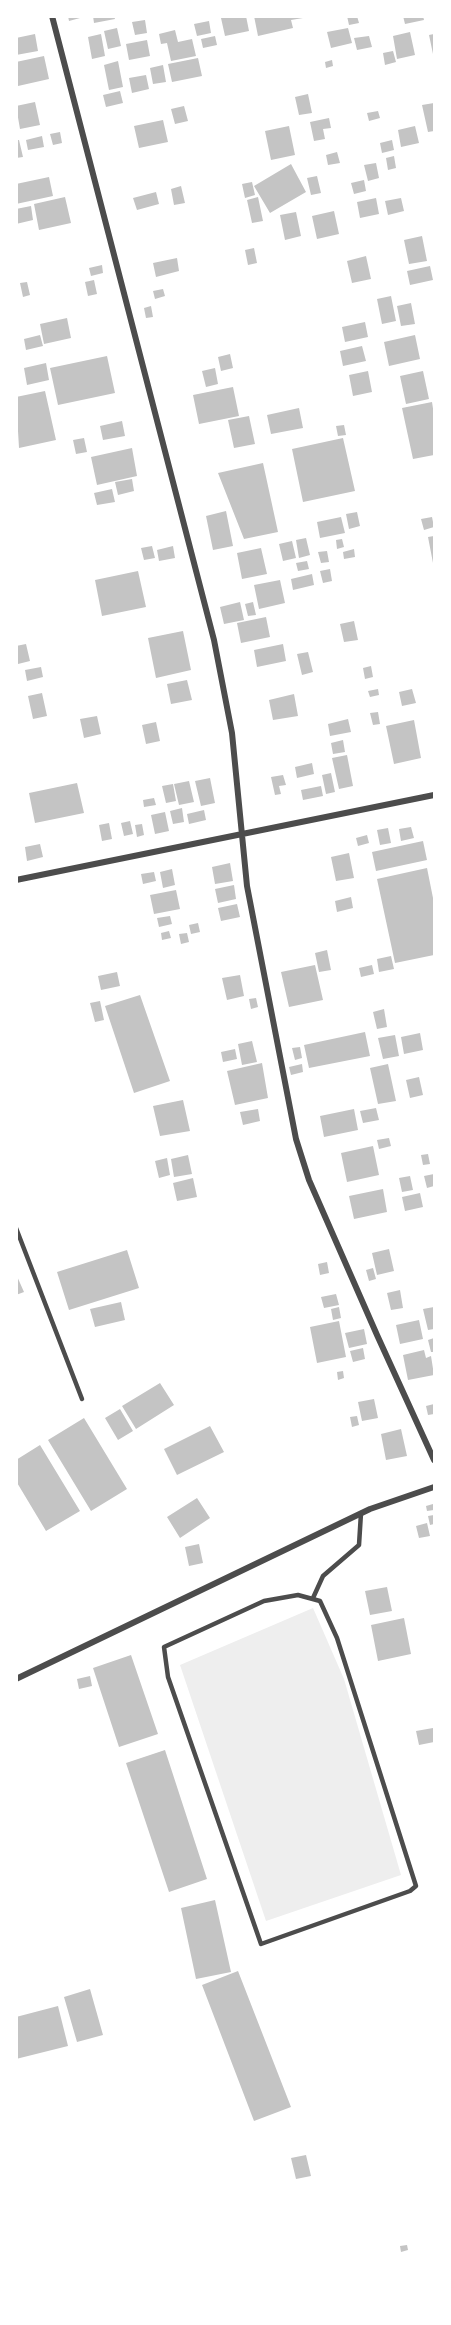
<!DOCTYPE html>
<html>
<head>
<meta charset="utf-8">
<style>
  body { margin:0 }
  #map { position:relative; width:451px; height:2325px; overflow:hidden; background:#fff; font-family:Mulish,sans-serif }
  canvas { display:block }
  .frame { position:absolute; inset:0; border:18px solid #fff; pointer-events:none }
</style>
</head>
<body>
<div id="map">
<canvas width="451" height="2325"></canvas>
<div class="frame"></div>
</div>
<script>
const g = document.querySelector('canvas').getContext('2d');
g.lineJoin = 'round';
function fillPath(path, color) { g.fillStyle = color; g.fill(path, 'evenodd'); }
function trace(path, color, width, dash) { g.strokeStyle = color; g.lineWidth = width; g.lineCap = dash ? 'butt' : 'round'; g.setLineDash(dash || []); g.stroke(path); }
fillPath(new Path2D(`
  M313 1608 344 1679 401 1875 266 1921 180 1665Z`), '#eee');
fillPath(new Path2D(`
  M68 16H79L80 18 69 21Z
  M93 16H114L115 19 94 23Z
  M246 16 249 31 225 36 221 18Z
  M254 16H303V18L291 20 293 28 258 36Z
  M347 16H357L359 23 349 25Z
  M403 16H423L424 20 405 24Z
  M145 20 147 33 135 35 132 22Z
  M209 21 211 33 197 36 194 24Z
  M117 28 121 46 108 49 104 31Z
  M348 28 352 43 331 48 327 32Z
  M175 30 178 42 192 39 196 56 171 61 167 43 161 44 159 34Z
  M410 32 415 55 397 59 393 36Z
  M35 34 38 51 16 55V38Z
  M101 34 105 56 92 59 88 37Z
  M434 34V54H433L429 35Z
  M215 36 217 45 203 48 201 39Z
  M369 36 372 47 357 50 354 38Z
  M147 40 150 56 129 60 126 44Z
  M393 51 396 62 385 65 383 53Z
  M44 56 49 79 18 86 16 62Z
  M198 58 202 76 172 82 168 64Z
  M332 60 333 66 326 68 325 62Z
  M118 61 123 87 109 90 104 65Z
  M163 65 166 82 153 84 150 68Z
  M146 75 149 89 132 93 129 78Z
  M120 91 123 103 106 107 103 95Z
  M308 94 312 113 299 115 295 97Z
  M35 102 40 125 20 129 16 106Z
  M434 103V131L428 132 422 105Z
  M184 106 188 121 175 124 171 109Z
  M378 111 380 118 369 121 367 113Z
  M329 118 331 128 323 129 325 139 314 141 310 122Z
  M163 120 168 142 139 148 134 126Z
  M289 126 295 155 271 160 265 131Z
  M415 126 419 143 401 147 398 130Z
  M60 132 62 143 53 145 50 134Z
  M42 136 44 147 28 150 26 140Z
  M16 140H19L23 157 16 158Z
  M392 140 394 150 382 153 380 143Z
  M337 152 340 163 328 165 326 155Z
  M394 156 396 168 388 170 386 158Z
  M376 163 379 178 368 181 364 165Z
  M291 164 306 192 270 213 254 186Z
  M317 176 321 193 311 195 307 178Z
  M49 177 53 196 16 204V184Z
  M364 180 366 191 354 194 351 183Z
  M252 182 255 195 245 198 242 184Z
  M181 186 185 203 174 205 171 189Z
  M156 192 159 204 137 210 133 198Z
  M65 197 71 223 39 230 34 204Z
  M258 197 263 221 252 223 247 200Z
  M376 198 379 214 360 218 357 202Z
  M401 198 404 211 388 215 385 201Z
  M31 206 33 220 16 224V209Z
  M334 211 339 234 317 239 312 216Z
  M296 212 301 236 285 240 280 215Z
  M422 236 427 261 409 264 404 240Z
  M254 248 257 263 248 265 245 250Z
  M366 256 371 279 352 283 347 261Z
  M177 258 179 271 156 277 153 263Z
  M102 265 103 273 91 276 89 268Z
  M430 266 433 280 410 285 407 271Z
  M94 280 97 294 88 296 85 282Z
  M27 282 30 295 23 297 20 283Z
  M163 289 165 296 155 299 153 291Z
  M391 296 396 321 382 324 377 299Z
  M411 303 415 324 401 326 397 306Z
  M151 306 153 317 146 318 144 308Z
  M67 318 71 338 44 344 40 324Z
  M365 322 368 337 345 342 342 327Z
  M40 335 43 346 26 350 24 339Z
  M415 335 420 359 389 366 384 342Z
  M362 346 366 361 343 366 340 351Z
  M230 354 233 368 221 371 218 357Z
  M107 356 115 393 58 405 50 368Z
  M46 363 49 380 27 385 24 368Z
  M215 368 218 384 206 387 202 371Z
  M368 371 372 392 353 396 349 375Z
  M423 371 429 399 406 404 400 376Z
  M233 387 239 416 199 424 193 395Z
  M45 391 56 440 19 448 16 397Z
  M432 402 434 415V455L413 459 402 408Z
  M299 408 303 428 271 434 267 415Z
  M249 416 255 444 234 448 228 420Z
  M122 421 125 436 103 440 100 426Z
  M344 425 346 435 338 436 336 426Z
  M84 438 87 452 76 454 73 440Z
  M343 438 355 491 303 502 292 449Z
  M132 448 137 476 97 485 91 457Z
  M263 463 278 532 244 539 218 473Z
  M132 479 134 491 118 495 115 482Z
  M112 489 115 502 97 505 94 493Z
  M226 511 233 546 213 550 206 516Z
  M357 512 360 526 349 529 346 514Z
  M341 517 345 533 320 538 317 522Z
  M432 517 434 527 424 530 421 519Z
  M434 536V563H433L428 537Z
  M306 538 310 555 299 558 296 540Z
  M342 539 344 547 337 549 336 540Z
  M292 541 296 558 283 561 279 544Z
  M152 546 155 558 144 560 141 548Z
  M173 546 175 558 159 561 157 550Z
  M261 548 267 574 242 579 237 553Z
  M354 549 355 557 344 559 343 552Z
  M327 551 329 562 321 563 318 552Z
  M307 561 309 569 298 571 296 563Z
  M330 569 332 581 323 583 320 571Z
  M138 571 146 607 102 616 95 580Z
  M312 574 314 585 293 590 291 579Z
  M280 580 285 603 259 609 254 585Z
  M240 602 244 620 224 624 220 607Z
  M253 602 256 615 248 616 245 604Z
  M266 617 270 637 241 643 237 623Z
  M354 621 358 640 344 642 340 624Z
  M183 631 191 670 156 678 148 638Z
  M26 644 30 661 18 664 16 646Z
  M283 644 286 661 257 667 254 650Z
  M308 652 313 672 302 675 297 654Z
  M371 666 373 677 365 679 363 668Z
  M41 667 43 677 27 681 25 670Z
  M187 680 192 700 171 704 167 684Z
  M378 689 379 695 370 697 368 691Z
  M412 689 416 703 402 706 399 692Z
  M42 693 47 716 33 719 28 696Z
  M294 694 298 716 273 720 269 700Z
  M378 712 380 724 373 725 370 713Z
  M97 716 101 734 84 738 80 719Z
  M348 719 351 732 330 736 328 724Z
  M414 720 421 758 394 764 386 726Z
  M156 722 160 741 146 744 142 725Z
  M343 740 345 752 333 754 331 743Z
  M347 755 353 786 339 789 332 758Z
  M312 763 314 774 297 778 295 767Z
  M331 773 335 792 326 794 322 775Z
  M283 775 286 785 279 786 281 794 275 795 271 777Z
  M210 778 215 803 201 806 195 781Z
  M189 781 194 802 179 805 174 784Z
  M77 783 84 813 35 823 29 793Z
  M173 784 176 801 166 803 162 786Z
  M321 786 323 796 303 800 301 790Z
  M154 798 156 805 144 807 143 800Z
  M182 808 184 822 173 824 170 811Z
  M204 810 206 820 189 824 187 814Z
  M165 812 169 831 155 834 151 815Z
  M130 821 133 834 124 836 121 823Z
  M109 823 112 839 102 841 99 825Z
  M142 824 144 835 137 837 135 825Z
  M411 827 414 838 401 841 399 829Z
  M388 828 391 843 380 845 377 830Z
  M367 835 369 843 358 846 356 838Z
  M423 841 427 860 376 871 372 852Z
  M40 844 43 857 27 861 25 847Z
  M349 853 354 878 336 881 331 857Z
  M230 863 233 881 215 884 212 867Z
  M427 868 434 903V955L395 963 377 879Z
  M172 869 175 885 163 888 160 872Z
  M154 872 156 881 143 884 141 874Z
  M234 885 236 899 218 903 215 889Z
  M176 890 180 909 154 914 150 895Z
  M351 897 353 908 337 912 335 901Z
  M237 904 240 917 221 921 218 908Z
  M170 916 172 924 159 927 157 918Z
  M198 923 200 932 191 934 189 925Z
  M169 931 171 938 162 940 161 933Z
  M187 933 189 942 181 944 179 934Z
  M327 950 331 970 319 972 315 953Z
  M391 956 394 969 379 972 377 959Z
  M315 965 323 1000 289 1007 281 972Z
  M372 965 374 974 361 977 359 968Z
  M117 972 120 986 101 990 98 976Z
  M240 975 244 996 227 1000 222 978Z
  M140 995 170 1081 134 1093 105 1006Z
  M256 998 258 1007 251 1009 249 999Z
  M100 1001 104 1020 95 1022 90 1003Z
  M384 1009 387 1027 377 1029 373 1012Z
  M365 1032 370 1056 309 1068 304 1045Z
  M420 1033 423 1050 404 1054 401 1037Z
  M395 1035 399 1056 383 1059 378 1038Z
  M252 1041 257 1062 242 1065 238 1044Z
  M300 1047 302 1058 295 1060 292 1048Z
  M235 1049 237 1059 223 1062 221 1052Z
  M262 1063 268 1098 235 1105 227 1071Z
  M302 1064 303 1072 291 1075 289 1067Z
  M388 1064 396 1101 378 1104 370 1068Z
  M419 1077 423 1095 410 1098 406 1080Z
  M183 1100 190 1131 160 1136 153 1106Z
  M376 1108 379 1120 363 1123 360 1111Z
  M258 1109 260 1121 243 1125 240 1112Z
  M354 1109 358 1130 324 1137 320 1116Z
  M389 1138 391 1146 379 1149 377 1140Z
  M373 1146 379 1175 347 1182 341 1153Z
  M428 1154 430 1164 423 1165 421 1155Z
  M188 1155 192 1174 174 1177 171 1159Z
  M167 1158 170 1175 159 1178 155 1161Z
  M434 1174V1186L427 1188 424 1176Z
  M410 1176 413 1190 402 1192 399 1178Z
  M193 1178 197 1197 177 1201 173 1183Z
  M383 1189 387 1212 354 1219 349 1196Z
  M420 1193 423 1207 405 1211 402 1197Z
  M389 1249 394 1271 377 1275 372 1253Z
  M127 1250 139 1288 69 1310 57 1272Z
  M327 1262 329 1273 320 1275 318 1264Z
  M373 1268 376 1279 369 1281 366 1270Z
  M16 1274 24 1292 16 1295Z
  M400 1290 403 1308 391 1310 387 1293Z
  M336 1294 339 1305 324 1308 321 1297Z
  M121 1302 125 1320 95 1327 90 1309Z
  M339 1307 341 1318 333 1320 331 1309Z
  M434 1307V1329L428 1330 423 1309Z
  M419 1320 423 1339 400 1344 396 1325Z
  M339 1321 346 1357 317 1363 310 1327Z
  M364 1329 367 1344 349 1348 345 1333Z
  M434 1338V1352H431L428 1340Z
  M363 1348 365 1359 353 1362 350 1351Z
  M424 1350 426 1358 431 1356 434 1375 408 1380 403 1355Z
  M343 1371 344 1378 338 1380 337 1372Z
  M160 1383 174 1405 136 1429 122 1406Z
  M374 1399 378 1418 362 1421 358 1402Z
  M434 1404V1414L428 1415 426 1406Z
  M120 1409 133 1431 118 1440 105 1418Z
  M357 1416 359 1425 352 1427 350 1417Z
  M84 1418 127 1489 91 1511 48 1440Z
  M210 1426 224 1452 177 1475 164 1449Z
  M401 1429 407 1456 386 1460 381 1434Z
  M40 1445 80 1511 46 1531 16 1481V1460Z
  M197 1498 210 1518 180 1538 167 1517Z
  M433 1504 434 1510 427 1511 426 1506Z
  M434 1515V1524L430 1525 428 1516Z
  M427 1523 430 1536 419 1538 416 1526Z
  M199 1544 203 1563 189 1566 185 1547Z
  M387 1587 392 1611 370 1615 365 1591Z
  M404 1618 411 1654 378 1661 371 1625Z
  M131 1655 158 1734 119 1747 93 1668Z
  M90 1676 92 1686 79 1689 77 1679Z
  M433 1728 434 1742 419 1745 416 1731Z
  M165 1750 207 1879 169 1892 126 1763Z
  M215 1900 231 1972 196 1979 181 1908Z
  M238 1971 291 2107 254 2121 202 1985Z
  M90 1989 103 2035 77 2042 64 1997Z
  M58 2006 68 2046 16 2059V2017Z
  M306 2155 311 2176 296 2179 291 2158Z
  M407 2245 408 2250 401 2252 400 2246Z`), '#c4c4c4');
trace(new Path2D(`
  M16 1228 82 1399
  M298 1595 320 1601 337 1638 416 1886 410 1891 261 1944 168 1677 164 1647 264 1601Z
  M313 1598 323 1576 359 1545 361 1513`), '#4c4c4c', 4.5);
trace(new Path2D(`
  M52 16 214 640 232 733 247 886 296 1139 309 1180 377 1335 434 1460
  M16 880 434 795
  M16 1679 370 1509 434 1487`), '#4c4c4c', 6);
</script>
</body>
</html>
